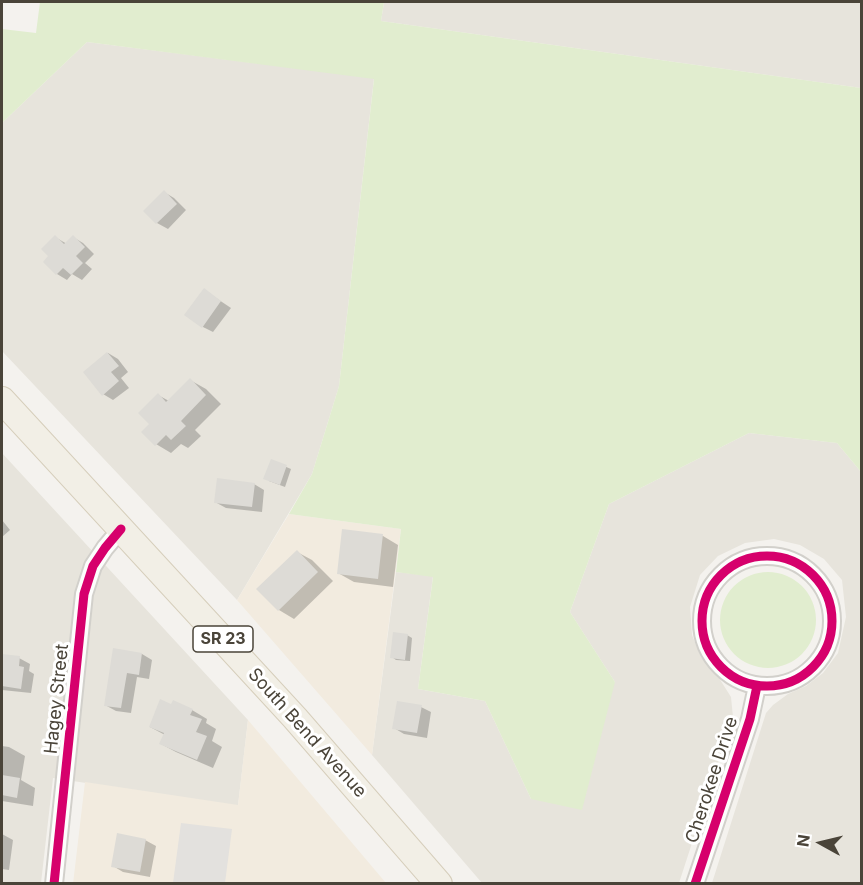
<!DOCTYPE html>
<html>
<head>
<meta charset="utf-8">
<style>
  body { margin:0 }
  #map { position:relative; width:863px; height:885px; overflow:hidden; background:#f4f2ee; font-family:Inter,sans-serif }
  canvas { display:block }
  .frame { position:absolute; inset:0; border:3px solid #4a4439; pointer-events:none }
  .north { position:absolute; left:791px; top:813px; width:60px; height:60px; -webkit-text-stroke:4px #fff; paint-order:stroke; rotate:278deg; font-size:16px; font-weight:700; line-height:24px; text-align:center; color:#4a4439 }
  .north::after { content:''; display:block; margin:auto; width:21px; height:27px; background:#4a4439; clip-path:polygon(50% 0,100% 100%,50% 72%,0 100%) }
</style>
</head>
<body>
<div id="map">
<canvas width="863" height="885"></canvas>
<div class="frame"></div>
<div class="north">N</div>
</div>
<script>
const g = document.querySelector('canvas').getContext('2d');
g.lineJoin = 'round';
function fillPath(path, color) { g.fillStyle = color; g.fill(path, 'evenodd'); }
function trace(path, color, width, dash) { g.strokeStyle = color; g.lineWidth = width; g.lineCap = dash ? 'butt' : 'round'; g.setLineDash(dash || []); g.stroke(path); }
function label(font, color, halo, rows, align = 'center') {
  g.font = font + ' Inter,sans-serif'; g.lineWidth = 6; g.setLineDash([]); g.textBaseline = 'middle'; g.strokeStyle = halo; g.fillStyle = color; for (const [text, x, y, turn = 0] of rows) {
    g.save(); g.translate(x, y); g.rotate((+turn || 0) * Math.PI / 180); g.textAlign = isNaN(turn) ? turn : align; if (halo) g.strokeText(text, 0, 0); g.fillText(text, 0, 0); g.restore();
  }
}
fillPath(new Path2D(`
  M384 2H861V88L381 21Z
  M87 42 374 78 339 386 312 474 237 600 2 351V123Z
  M749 433 837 443 861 472V883H712L766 713 773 705 788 694 806 686 823 673 838 653 846 617 842 580 824 559 800 545 774 539 745 543 718 556 700 575 690 607 692 635 701 657 719 678 731 697 733 717 679 883H482L372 755 396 572 433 576 418 689 485 701 531 799 615 682 570 612 609 504Z
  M2 453 248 720 238 806 53 778 41 883H2Z`), '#e7e4dc');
fillPath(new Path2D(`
  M289 514 401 529 372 755 237 600Z
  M248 720 386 883 73 884 85 782 238 805Z`), '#f2ebdf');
fillPath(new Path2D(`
  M40 2H384L381 21 861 88V472L837 443 749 433 609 504 570 612 615 682 582 810 531 799 485 701 418 689 433 577 396 572 401 529 289 514 312 474 339 386 374 79 87 42 2 123V29L36 33Z
  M720 620a48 48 0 1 1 96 0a48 48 0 1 1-96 0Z`), '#e1edcf');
fillPath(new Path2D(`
  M181 823 232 829 225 883H173Z`), '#e3e1de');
fillPath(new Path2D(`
  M164 192 174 198 186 210 168 229 157 223 145 211Z
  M55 237 67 244 73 237 83 243 94 254 85 263 92 269 82 280 72 274 67 280 57 274 45 262 50 256Z
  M204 290 231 308 213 332 203 327Z
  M108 353 118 359 128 372 121 378 129 388 113 400 103 394Z
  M190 380 206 389 221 404 195 430 201 436 188 448 181 444 171 453 156 444 158 395 169 401Z
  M272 461 291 469 285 487 269 481Z
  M254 484 264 490 262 512 226 508 215 502Z
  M2 520 10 530 2 537Z
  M343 531 383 536 398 545 393 587 354 582 338 573Z
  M297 552 312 560 333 581 294 619 279 610 258 589Z
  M407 635 412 638 410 661 396 660 392 657Z
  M114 650 142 654 152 660 149 679 137 677 131 713 116 711 105 705Z
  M2 655 19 658 30 664 29 671 34 674 31 693 2 690Z
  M421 707 431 712 427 738 404 734 394 728Z
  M192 710 207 719 206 723 216 729 212 741 222 747 213 768 176 752 161 744 165 735 150 727Z
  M2 746 9 747 25 756 21 780 35 788 33 806 2 801Z
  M2 834 13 840 9 870 2 869Z
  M145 840 156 846 150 877 123 872 113 866Z`), '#0003');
fillPath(new Path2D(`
  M164 190 177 204 156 224 143 211Z
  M55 235 64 244 73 235 85 247 76 256 83 263 71 275 63 268 56 275 43 262 48 256 41 249Z
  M204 288 221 301 202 328 184 315Z
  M107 352 119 366 111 372 119 381 102 396 83 372Z
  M190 378 206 395 181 421 186 426 171 440 166 435 155 446 141 432 149 424 138 413 158 393 166 402Z
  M271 459 287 465 280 485 263 479Z
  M217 478 255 483 252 507 214 503Z
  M342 529 383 534 378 579 337 574Z
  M297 550 318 572 278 611 256 589Z
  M393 632 408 634 405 660 390 658Z
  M113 648 142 653 139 675 127 673 121 708 104 706Z
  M2 654 20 656 19 666 24 667 21 689 2 686Z
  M160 699 171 704 173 700 193 709 190 715 202 719 196 732 207 736 197 760 159 744 164 733 149 727Z
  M397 701 422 705 417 733 392 729Z
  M2 775 20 778 17 798 2 795Z
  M117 833 146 839 140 872 111 867Z`), '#dddbd6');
const minor = new Path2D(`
  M702 621a65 65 0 1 1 130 0a65 65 0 1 1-130 0Z
  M54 884 84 594 93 566 105 548 121 529
  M695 884 750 719 757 686`);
const primary = new Path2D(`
  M2 400 295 718 439 884`);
trace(minor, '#d2d0cb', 20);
trace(primary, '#d6cebb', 28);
trace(minor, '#fdfdfc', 16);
trace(primary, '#f2efe6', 26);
trace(new Path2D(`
  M702 621a65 65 0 1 1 130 0a65 65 0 1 1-130 0Z
  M54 884 84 594 93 566 105 548 121 529
  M695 884 750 719 757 686`), '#d6006c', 9);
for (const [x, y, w] of [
  [223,639,60]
]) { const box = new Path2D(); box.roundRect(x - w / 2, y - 13, w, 26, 4.5); g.fillStyle = '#fff'; g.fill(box); trace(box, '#4a4439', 1.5); }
label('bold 16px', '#4a4439', null, [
  ["SR 23",223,639]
]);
label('18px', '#4a4439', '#fff', [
  ["Hagey Street",57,699,-84],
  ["South Bend Avenue",307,733,48],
  ["Cherokee Drive",712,780,-72]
]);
</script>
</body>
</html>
